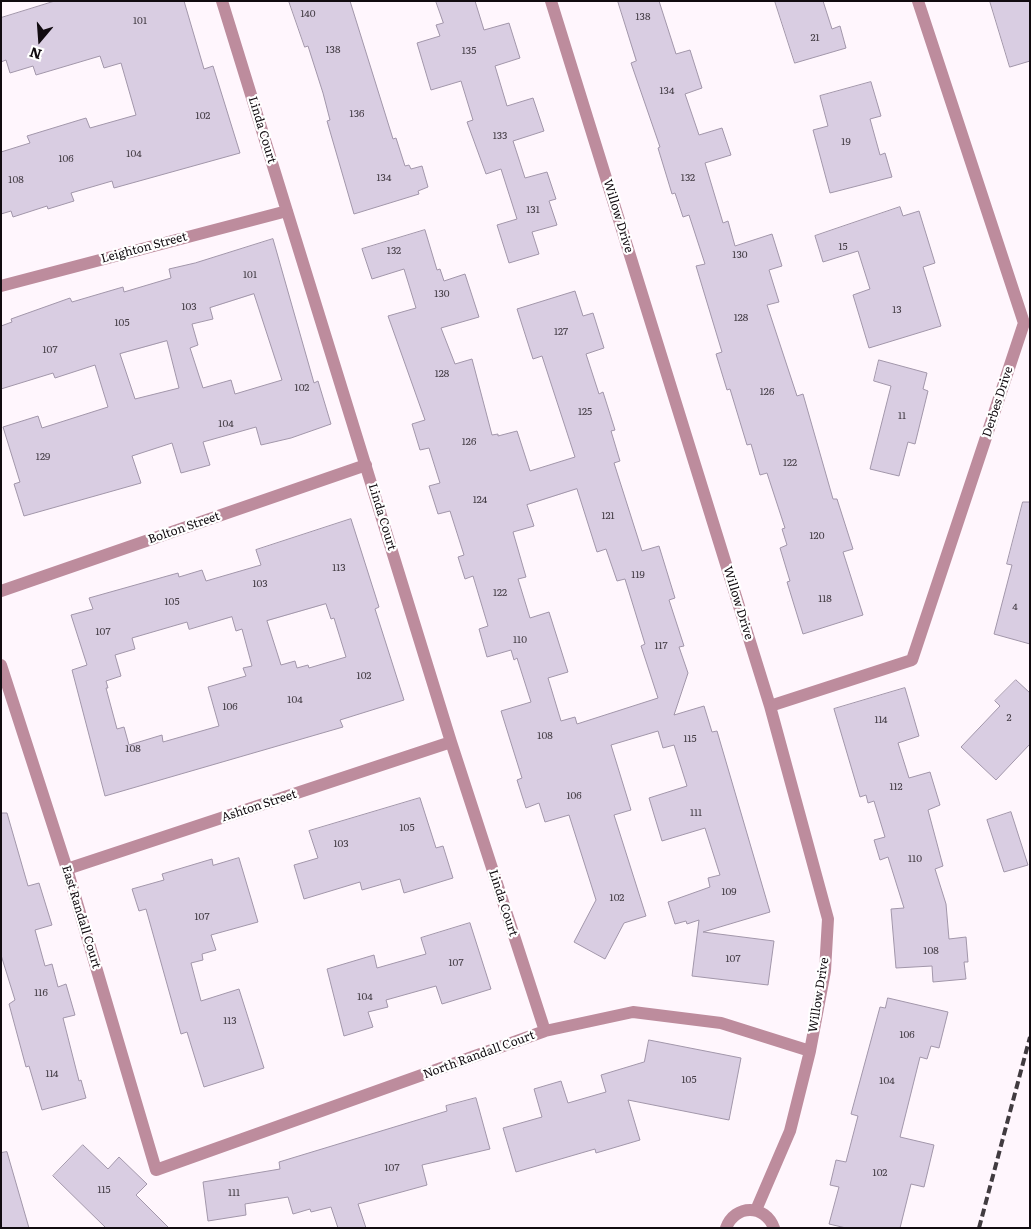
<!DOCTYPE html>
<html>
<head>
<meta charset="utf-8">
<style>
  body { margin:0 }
  #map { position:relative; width:1031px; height:1229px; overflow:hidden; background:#fff6fd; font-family:Literata,serif }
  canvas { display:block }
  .frame { position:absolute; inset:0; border:2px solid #110b10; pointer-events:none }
  .north { position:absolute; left:15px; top:15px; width:50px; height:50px; -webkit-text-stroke:4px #fff; paint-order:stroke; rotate:198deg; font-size:14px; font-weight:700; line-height:20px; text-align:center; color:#110b10 }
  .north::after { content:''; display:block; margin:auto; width:18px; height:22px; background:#110b10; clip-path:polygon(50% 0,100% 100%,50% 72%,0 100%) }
</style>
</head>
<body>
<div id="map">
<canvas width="1031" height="1229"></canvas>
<div class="frame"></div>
<div class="north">N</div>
</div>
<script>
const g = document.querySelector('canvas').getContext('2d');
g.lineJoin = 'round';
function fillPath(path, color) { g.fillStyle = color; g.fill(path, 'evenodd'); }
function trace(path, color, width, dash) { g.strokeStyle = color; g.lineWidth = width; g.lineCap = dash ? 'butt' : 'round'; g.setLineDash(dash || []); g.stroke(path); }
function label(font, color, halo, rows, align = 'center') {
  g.font = font + ' Literata,serif'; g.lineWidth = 4.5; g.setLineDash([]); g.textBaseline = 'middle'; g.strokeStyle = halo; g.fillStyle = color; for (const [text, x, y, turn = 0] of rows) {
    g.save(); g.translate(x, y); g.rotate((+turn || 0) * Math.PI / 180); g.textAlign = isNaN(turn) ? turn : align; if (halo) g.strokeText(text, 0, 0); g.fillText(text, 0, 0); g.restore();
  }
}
const building = new Path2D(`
  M55 1H184L204 69 213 66 240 153 114 188 112 181 71 193 74 201 48 209 47 206 13 217 11 211 1 214V152L30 143 27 136 86 118 90 128 136 115 121 63 104 68 100 56 36 75 33 66 10 73 6 60 1 62V18Z
  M289 1H350L393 139 396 138 405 166 409 165 411 169 422 166 428 187 418 191 419 194 354 214 327 121 330 120 323 93 308 46 305 47Z
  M436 1H475L484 30 509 23 520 58 495 66 507 106 533 98 544 131 513 141 525 178 547 172 556 199 549 201 557 225 532 232 539 254 509 263 497 225 517 219 501 169 486 174 467 122 473 120 461 81 431 90 417 43 440 36 436 25 443 23Z
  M618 1H659L676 54 690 50 702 88 685 94 699 135 722 128 731 155 705 163 723 223 728 221 735 246 772 234 782 266 769 270 779 302 767 305 797 396 803 394 833 499H837L853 549 843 552 863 615 803 634 787 582 790 581 780 548 787 545 782 529 785 528 767 473 760 475 751 444 747 445 730 389 727 390 716 354 722 352 696 266 705 264 689 215 683 217 675 193 672 194 658 148 660 147 631 63 636 61Z
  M775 1H823L832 29 840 26 846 48 795 63Z
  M990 1H1030V61L1010 67Z
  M871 82 881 116 870 119 880 155 885 153 892 177 830 193 813 130 828 126 820 96Z
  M900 207 903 216 919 211 935 263 923 267 941 326 869 348 853 295 870 289 858 251 823 262 815 236Z
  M425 230 437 270 440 269 444 281 465 274 479 317 441 328 455 364 472 359 492 435 498 434V436L517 431 530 471 575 457 542 356 533 359 517 309 575 291 583 316 593 313 604 348 586 354 599 394 603 392 615 430 611 431 620 461 614 463 642 551 659 546 675 598 669 600 684 646 679 647 688 673 674 715 704 706 712 732 717 731 770 912 703 932 774 941 768 985 692 976 699 920 687 924 686 921 675 924 668 902 710 887 708 878 720 875 705 828 662 841 649 798 687 786 674 745 663 748 658 731 611 745 631 810 614 815 646 916 624 923 605 959 574 942 596 900 569 815 545 822 539 803 526 808 517 780 522 778 501 711 531 702 517 658 514 660 511 650 487 657 479 629 488 626 473 576 465 579 458 557 464 555 450 511 438 514 429 486 440 483 429 448 420 450 412 424 425 420 388 316 416 308 404 269 372 279 362 249ZM577 489 597 552 606 549 617 581 625 579 645 644 641 646 658 698 577 724 575 717 561 721 548 678 568 672 549 612 530 618 518 579 526 577 513 532 534 526 527 505Z
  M273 239 314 383 318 381 331 424 291 438 261 445 256 427 203 442 210 465 181 473 172 443 132 456 141 483 24 516 14 484 20 482 3 427 38 416 42 428 108 407 95 365 55 378 53 373 1 389V326L12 322 11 319 70 298 72 302 123 287 124 292 171 278 169 269 195 263ZM254 294 282 380 235 394 231 380 203 388 190 348 198 345 192 324 213 319 210 308ZM167 341 179 388 135 399 120 354Z
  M879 360 927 373 923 389 928 391 915 444 908 442 899 476 870 469 891 386 874 381Z
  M1023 502H1030V644L994 634 1012 565 1007 564Z
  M351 519 379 607 375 609 404 700 340 720 343 727 105 796 72 670 87 665 71 615 93 609 89 598 178 573 179 577 202 570 206 581 261 565 256 550ZM326 604 331 619 334 618 346 657 309 668 308 665 297 668 295 661 281 665 267 621ZM232 617 236 631 242 629 252 666 243 668 246 676 208 687 219 726 163 742 162 735 129 745 124 727 117 729 106 688H108L106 681 121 676 115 655 135 649 132 638 187 622 189 629Z
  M1016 680 1030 693V744L996 780 961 747 1000 706 995 701Z
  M905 688 919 736 898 743 909 778 930 772 940 805 928 810 943 866 935 869 946 904 949 939 966 937 968 962H964L966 979 933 982 932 966 896 968 891 909 904 908 888 857 880 860 874 840 885 837 874 801 868 803 866 795 860 797 834 709Z
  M420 798 436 848 443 846 453 878 404 893 400 879 362 890 360 882 304 899 294 865 318 858 309 831Z
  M1011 812 1028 865 1004 872 987 820Z
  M1 813H7L28 886 39 883 52 925 35 930 45 966 52 964 58 987 66 984 75 1015 63 1018 79 1081 81 1080 86 1098 42 1110 29 1066 26 1067 9 1004 15 1000 1 955Z
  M239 858 258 922 211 935 216 950 202 954 203 960 191 963 201 1001 239 989 264 1068 204 1087 187 1032 181 1034 146 909 139 911 132 889 164 880 162 874 212 859 213 865Z
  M470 923 491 989 442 1004 436 986 386 1000 388 1007 368 1012 373 1027 344 1036 327 969 374 955 377 968 426 954 421 938Z
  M888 998 948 1012 939 1048 931 1046 927 1059 920 1057 900 1137 934 1145 924 1187 911 1184 900 1228H846L829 1224 839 1187 830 1185 836 1160 846 1162 858 1116 851 1114 880 1007 885 1008Z
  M649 1040 741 1058 729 1120 628 1100 640 1140 596 1153 595 1149 516 1172 503 1128 542 1117 534 1089 561 1081 568 1103 606 1092 601 1075 644 1062Z
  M476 1098 490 1149 422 1165 427 1185 358 1204 366 1228H338L331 1207 311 1212 310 1209 293 1214 288 1197 245 1204 246 1215 208 1221 203 1182 280 1169 279 1162 447 1111 446 1106Z
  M83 1145 108 1169 119 1157 147 1184 136 1195 169 1228H106L53 1176Z
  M7 1152 29 1228H1V1153Z`);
fillPath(building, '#d9cde2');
trace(building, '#a296aa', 1);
trace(new Path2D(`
  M222 1 451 742 545 1031
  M551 1 770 706 828 919 825 971 810 1051 790 1131 756 1210
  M1 286 287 211
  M1 591 366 465
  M1 665 67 869 156 1170 545 1031 633 1012 721 1023 810 1051
  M770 706 912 660 1024 323 918 1
  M67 869 451 742
  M726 1228C735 1204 765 1204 774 1228`), '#bd8c9d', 12);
trace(new Path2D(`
  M979 1228 1030 1037`), '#413b40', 4, [8, 4]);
label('10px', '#433c44', null, [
  ["140",308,14],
  ["138",643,17],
  ["101",140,21],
  ["21",815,38],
  ["138",333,50],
  ["135",469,51],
  ["134",667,91],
  ["136",357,114],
  ["102",203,116],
  ["133",500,136],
  ["19",846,142],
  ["104",134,154],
  ["106",66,159],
  ["134",384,178],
  ["132",688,178],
  ["108",16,180],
  ["131",533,210],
  ["15",843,247],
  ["132",394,251],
  ["130",740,255],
  ["101",250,275],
  ["130",442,294],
  ["103",189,307],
  ["13",897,310],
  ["128",741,318],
  ["105",122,323],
  ["127",561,332],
  ["107",50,350],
  ["128",442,374],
  ["102",302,388],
  ["126",767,392],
  ["125",585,412],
  ["11",902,416],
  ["104",226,424],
  ["126",469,442],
  ["129",43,457],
  ["122",790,463],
  ["124",480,500],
  ["121",608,516],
  ["120",817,536],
  ["113",339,568],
  ["119",638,575],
  ["103",260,584],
  ["122",500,593],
  ["118",825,599],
  ["105",172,602],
  ["4",1015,607],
  ["107",103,632],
  ["110",520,640],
  ["117",661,646],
  ["102",364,676],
  ["104",295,700],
  ["106",230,707],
  ["2",1009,718],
  ["114",881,720],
  ["108",545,736],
  ["115",690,739],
  ["108",133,749],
  ["112",896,787],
  ["106",574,796],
  ["111",696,813],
  ["105",407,828],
  ["103",341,844],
  ["110",915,859],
  ["109",729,892],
  ["102",617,898],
  ["107",202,917],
  ["108",931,951],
  ["107",733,959],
  ["107",456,963],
  ["116",41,993],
  ["104",365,997],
  ["113",230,1021],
  ["106",907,1035],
  ["114",52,1074],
  ["105",689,1080],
  ["104",887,1081],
  ["107",392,1168],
  ["102",880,1173],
  ["115",104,1190],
  ["111",234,1193]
]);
label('12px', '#110b10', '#fff', [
  ["Linda Court",262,130,73],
  ["Willow Drive",618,216,73],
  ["Leighton Street",144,248,-15],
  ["Derbes Drive",998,402,-72],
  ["Linda Court",382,517,73],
  ["Bolton Street",184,528,-19],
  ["Willow Drive",738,603,73],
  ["Ashton Street",259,806,-18],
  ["Linda Court",503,903,72],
  ["East Randall Court",81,917,73],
  ["Willow Drive",819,995,-81],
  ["North Randall Court",479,1055,-20]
]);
</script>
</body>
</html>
